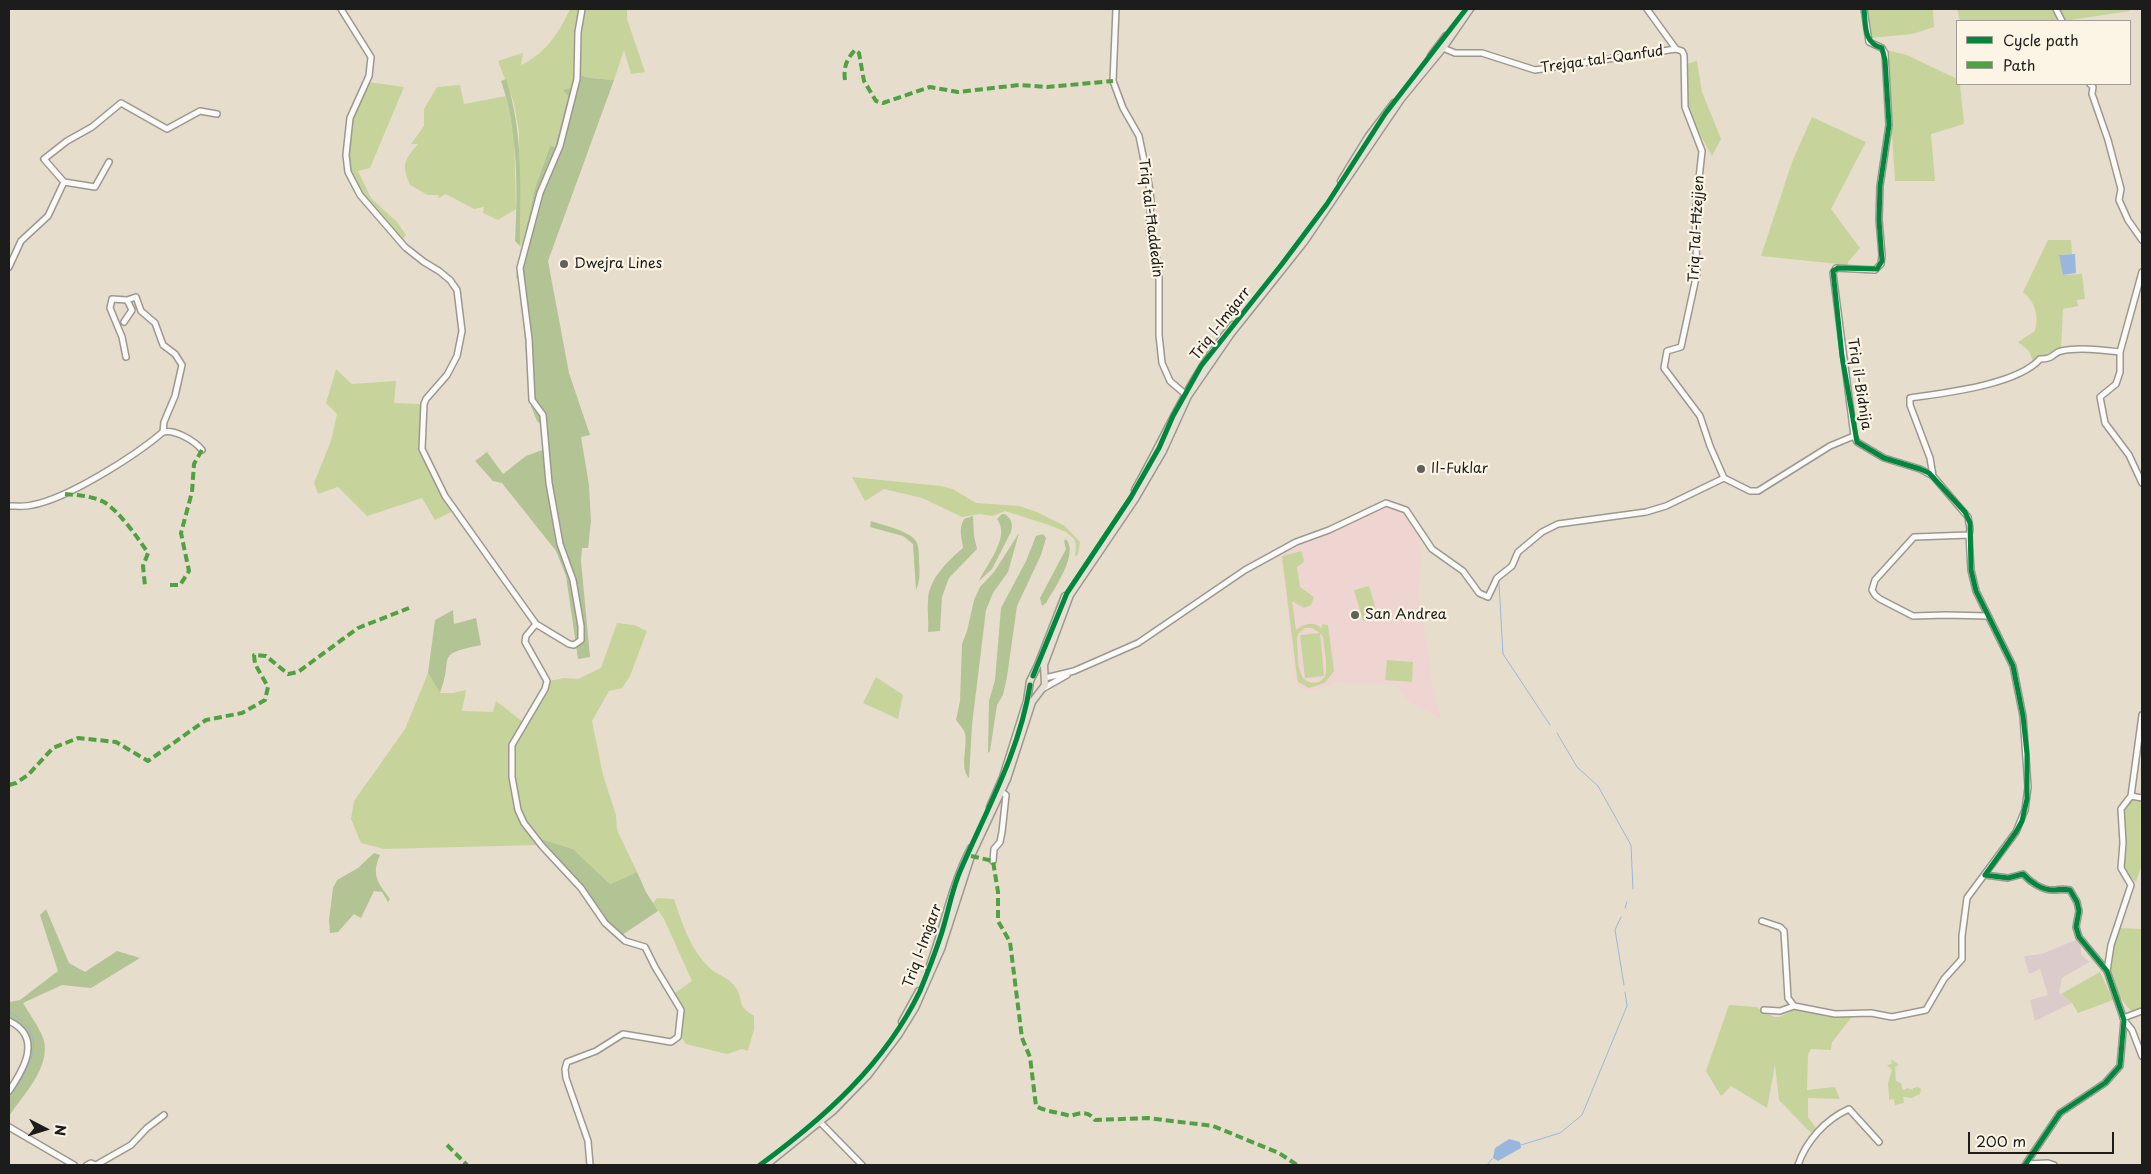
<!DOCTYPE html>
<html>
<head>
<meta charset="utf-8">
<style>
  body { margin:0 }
  #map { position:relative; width:2151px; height:1174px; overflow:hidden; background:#e7ddcd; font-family:"Playpen Sans",sans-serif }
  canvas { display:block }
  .frame { position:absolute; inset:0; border:10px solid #1c1c1c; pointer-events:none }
  .legend { position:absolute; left:1956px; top:20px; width:175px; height:65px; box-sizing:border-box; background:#fcf5e5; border:1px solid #a29e95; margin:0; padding:6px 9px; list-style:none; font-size:15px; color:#1c1c1c }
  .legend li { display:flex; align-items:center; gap:10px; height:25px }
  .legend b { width:25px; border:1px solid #a29e95 }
  .north { position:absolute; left:20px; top:1104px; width:50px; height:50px; -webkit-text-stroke:4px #fcf5e5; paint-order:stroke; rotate:95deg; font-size:14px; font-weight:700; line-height:20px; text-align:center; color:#1c1c1c }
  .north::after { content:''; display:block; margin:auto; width:18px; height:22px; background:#1c1c1c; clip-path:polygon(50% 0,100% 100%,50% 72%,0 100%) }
  .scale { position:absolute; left:1968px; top:1132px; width:146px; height:22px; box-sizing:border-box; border:2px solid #1c1c1c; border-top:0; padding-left:6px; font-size:15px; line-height:18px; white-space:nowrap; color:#1c1c1c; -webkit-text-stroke:4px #fcf5e5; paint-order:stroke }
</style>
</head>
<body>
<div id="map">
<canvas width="2151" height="1174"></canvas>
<div class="frame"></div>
<ul class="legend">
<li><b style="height:6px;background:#00873e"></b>Cycle path</li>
<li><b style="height:6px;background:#4fa141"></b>Path</li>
</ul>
<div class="north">N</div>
<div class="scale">200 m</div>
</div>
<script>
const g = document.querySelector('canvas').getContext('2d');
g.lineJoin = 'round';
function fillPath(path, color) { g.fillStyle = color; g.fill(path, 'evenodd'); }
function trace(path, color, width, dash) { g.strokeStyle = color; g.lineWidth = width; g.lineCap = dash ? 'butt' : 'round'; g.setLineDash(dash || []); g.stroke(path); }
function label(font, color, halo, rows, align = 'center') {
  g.font = font + ' "Playpen Sans",sans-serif'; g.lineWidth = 4.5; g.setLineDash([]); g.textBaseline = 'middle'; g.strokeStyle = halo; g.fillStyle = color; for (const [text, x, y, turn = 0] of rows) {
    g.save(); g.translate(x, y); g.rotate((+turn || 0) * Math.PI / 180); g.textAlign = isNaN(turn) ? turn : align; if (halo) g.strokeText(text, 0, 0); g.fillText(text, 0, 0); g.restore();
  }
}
fillPath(new Path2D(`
  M1389 505 1403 512 1415 526 1422 558 1418 598 1422 610 1432 684 1442 721 1419 706 1411 704 1394 684 1335 683 1329 687 1308 691 1295 683 1281 553Z`), '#efd5d2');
fillPath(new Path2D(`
  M2078 939 2081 947V954L2089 962 2062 978 2059 993 2072 1003 2035 1021 2030 1000 2048 995 2040 969 2029 974 2024 956 2042 954Z`), '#dbcbcb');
fillPath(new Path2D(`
  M570 9H627V19L645 72 631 74 624 50 614 80 591 78 575 74 571 88 564 90 568 96 555 147 550 146 535 188 524 245 520 246 519 132 514 103 498 61 523 53 521 65C546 53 559 33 570 9Z
  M1867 9H1933L1934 27 1912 34 1870 38Z
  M1957 9H2055L2060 21H1960Z
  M2058 9H2128L2130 11 2064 21Z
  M1886 50 1907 55 1957 79V84H1960L1964 124 1931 134 1935 181H1895Z
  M1697 61 1702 92 1721 139 1712 156 1687 111V64Z
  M369 82 404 87 370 168 358 171 371 198 397 222 406 235 402 241 363 196 350 169 349 145 352 118Z
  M460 85 464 104 506 96 514 135 516 209 498 220 483 213 484 207 474 209 446 194 439 198 438 195H428L410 185C402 165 403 161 418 144H411L424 126V109L437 87Z
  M1812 117 1866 142 1831 209 1860 248 1848 262V265L1761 256 1792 162Z
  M2048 240H2071L2072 254 2059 255 2064 275 2082 274 2085 299 2077 300 2078 306 2063 309 2061 349 2053 356 2033 361 2029 351 2018 342 2035 331C2039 315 2035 302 2023 292Z
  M336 369 352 384 396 381 394 403 420 404C421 418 423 437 418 450 430 470 439 492 453 511L435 520 422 498 367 516 338 487 318 494 314 483 331 441 337 414 326 403Z
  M852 477 941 486 953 489 976 503 1019 506 1037 512 1065 526 1080 542 1078 554 1075 557 1076 545 1074 539 1066 532 1049 525 1005 511 993 516 980 514 962 517 922 498 884 489 865 501Z
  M1302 551 1304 562 1297 567 1300 587 1314 597 1311 605 1304 608 1292 601 1296 630C1303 623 1313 621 1322 628V624L1328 625 1334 671 1325 683 1309 688 1298 682 1297 677 1282 556ZM1305 628H1312L1320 633 1300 635 1305 678 1324 676 1320 633 1323 637C1324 648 1327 661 1326 672 1325 686 1305 686 1301 674 1297 664 1298 650 1297 639L1298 634Z
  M1369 586 1378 616 1363 621 1354 590Z
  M617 623 634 625 647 631 630 676 622 688 609 691 592 721 603 775 616 815 617 830 637 872 610 884 573 849 541 839 524 818 516 797 513 756 515 740 548 689 549 681 564 678 578 679 601 668Z
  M1387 660 1413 662 1412 682 1385 680Z
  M428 673 440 693H453L466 690 462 711 493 712 496 701 522 721 510 744 511 793 519 818 539 845 384 849 361 843 351 819 354 801 405 729Z
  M876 677 903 695 898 719 863 703Z
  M2134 799 2142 800V864L2136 882 2124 872V810L2127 804Z
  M657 898 674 899C682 923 690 949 709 967 716 975 728 976 736 988 745 1003 735 1004 754 1016V1029L748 1051 742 1049 727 1054 686 1044 681 1036 683 1010 675 993 692 981 664 919 653 903Z
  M2119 928 2142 929V1008L2133 1012C2123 1005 2110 982 2109 971 2109 957 2115 941 2119 928Z
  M2100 972 2113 1000 2078 1013 2072 1003 2061 994Z
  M1729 1005 1756 1007 1774 1017H1779L1798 1008 1826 1015 1827 1017H1852L1832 1042 1831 1050 1811 1049 1808 1055 1807 1090 1835 1087 1840 1099 1808 1098V1117L1816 1128 1811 1133 1779 1100 1775 1065 1767 1108 1731 1086 1721 1096 1706 1071Z
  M1891 1059 1899 1065 1895 1067 1896 1081 1901 1083 1902 1088 1904 1090 1907 1088 1913 1090V1088L1918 1087 1921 1089 1920 1094 1912 1098 1903 1097 1904 1103 1895 1105 1894 1099 1889 1100V1097L1888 1083 1892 1070 1887 1065 1892 1064Z`), '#c6d49c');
fillPath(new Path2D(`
  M575 74 591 78 614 80 548 261 569 373 590 435 581 437 589 485 591 521 588 548H582L581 561 590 657 578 659 566 576 556 551 502 483 493 481 475 461 487 452 503 474 526 456 545 449 542 425 537 421 531 406 535 405 530 401 520 282 516 277 535 188 550 146 555 147 568 96 563 90 571 88Z
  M506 79C524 133 520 190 520 246L515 241C518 192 518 128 501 81Z
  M1002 514H1005C1012 519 1013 524 1011 532L992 569 979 581C986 565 1011 537 997 519Z
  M973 516 974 536 977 549 949 578 942 597 940 631 928 632C929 621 927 610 928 600 929 578 948 561 963 548 962 537 958 530 964 519Z
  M871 521C882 525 912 531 917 543 919 548 919 556 919 562 920 571 920 582 916 590L913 544 903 536 870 527Z
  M1019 533 1008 572 993 593 986 610 972 725 969 778C959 768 968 747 965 734 964 729 959 724 956 720L960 701 962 644 967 631 974 600 980 587 994 572Z
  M1043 534 1046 538 1041 555 1017 606 1007 677 1003 695 997 705 990 751 988 753 989 701 995 680 1001 608 1026 561 1036 536Z
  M1066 539C1079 554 1054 589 1046 603L1042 606 1040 598 1066 549 1064 541Z
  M453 610 454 624 476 618 481 645C432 655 455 656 440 693L428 673 435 620Z
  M541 839 573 849 610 884 637 872 646 892 658 911 622 935 604 922 579 883Z
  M374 853 380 855C371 875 378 883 390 899L388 902 382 892 374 891 361 918 354 914 338 932 330 933 329 920 333 888 337 880 358 868Z
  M46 909 69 963 85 972 117 951 140 958 91 988 62 985 23 1003C29 1013 36 1023 41 1033 56 1062 24 1094 9 1116V1092L25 1066 26 1034 9 1020V1002L20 1000 58 971 40 915Z`), '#b3c494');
fillPath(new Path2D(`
  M2075 254 2076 273 2063 275 2059 255Z
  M1509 1139 1520 1142 1521 1148 1498 1161 1493 1158 1495 1148Z`), '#99b7dc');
trace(new Path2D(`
  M1499 584 1503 654 1550 725
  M1557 733 1577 767 1598 786 1631 845 1633 889
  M1625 908 1627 902
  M1621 917 1615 930 1624 985
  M9 1012C52 1035 30 1067 9 1098
  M1521 1145 1560 1133 1582 1115 1627 1006 1625 992
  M1487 1165 1492 1159`), '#99b7dc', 1);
const minor = new Path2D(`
  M341 9 371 57 369 76 350 118 346 155 348 172 360 195 405 247 424 262 439 271 450 280 457 290 462 331 457 356 447 375 426 399 424 404 422 449 445 496 536 624 569 644 574 645 581 640V626L573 580 560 544 549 483 543 415 532 400 529 339 520 268 540 193 560 146 577 79 578 32 582 9
  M1116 9 1113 81 1123 108 1139 136 1149 185 1151 201 1149 231 1159 267V335L1162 363 1170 381 1185 394
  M1647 9 1676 49
  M2056 9 2062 21
  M1443 48 1455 53H1482L1535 70 1676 49
  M1676 49 1682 51 1684 55 1685 107 1702 151 1695 215 1697 273 1681 347 1667 351 1664 368 1700 416 1710 446 1724 478
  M2090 84 2093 87 2092 94 2108 140 2121 189 2119 200 2128 220 2142 240
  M64 182 44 159 67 141 92 127 121 103 167 129 200 111 217 114
  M9 267 21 241 48 216 64 182 95 187 109 162
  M2142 272 2120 352V372L2116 384 2100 397 2105 423 2129 455 2142 483
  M124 322 132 310 127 300
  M163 432C175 429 195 441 202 450
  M1933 476 1930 458 1910 405V398C1944 393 2017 385 2040 359 2055 359 2052 353 2061 351 2079 347 2102 350 2120 352
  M1724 478 1750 491H1758L1830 446 1854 436
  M9 506C16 506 25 507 32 505 67 499 135 456 163 432L164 422 175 396 182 365 175 354 163 345 155 323 141 311 136 297 127 300 112 299 110 308 122 337 126 357
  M1969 535 1914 537 1875 580 1872 590 1875 595 1880 599 1913 616 1946 615 1988 616
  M536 624 526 636 525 642 547 681 545 689 512 745V777L518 810 524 823 542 846 581 888 605 923 625 941 645 947 655 967 681 1010 678 1037 671 1042 623 1034 596 1051 567 1062 565 1069 566 1078 588 1141 590 1165
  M1045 678 1074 671 1138 643 1245 570 1296 542 1329 530 1386 503 1406 510 1432 549 1463 571 1479 593 1488 597 1497 578 1512 566 1518 552 1542 532 1558 524 1646 512 1666 506 1724 478
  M1044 688 1067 675
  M2131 796 2142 798
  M993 861 994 849 1000 842 1002 832 1006 795 1002 792
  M1985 875 2008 878 2023 874C2030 882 2043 891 2055 890 2061 889 2064 889 2070 890L2077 902 2079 911 2076 927 2079 937 2107 971
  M1762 921 1780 927 1784 931 1788 998 1794 1006
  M1764 1010 1780 1011 1794 1006 1835 1014 1871 1013 1892 1017 1926 1010 1944 979 1962 959V936L1967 898 2016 832 2025 810 2028 787 2023 716 2013 666 1976 591 1971 570 1969 535 1970 529 1968 517 1933 476 1920 469 1884 458 1857 442 1854 436 1833 273 1836 268 1875 270 1881 264 1882 255 1879 220 1880 186 1889 125 1885 53 1882 48 1869 42 1864 9
  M2123 1018 2142 1011
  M2124 1020 2132 1030 2142 1056
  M9 1021C43 1037 24 1069 9 1091
  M820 1122 862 1165
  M9 1127 74 1165
  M2026 1164 2048 1163 2054 1165
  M87 1165 91 1163 95 1165
  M96 1165 131 1145 147 1128 164 1115
  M1798 1165C1806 1141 1826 1119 1849 1109L1879 1142
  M2025 1165 2060 1113 2105 1083 2120 1066 2124 1020 2107 971 2111 945 2131 885 2121 868 2123 843 2121 809 2131 796 2142 715`);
const major = new Path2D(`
  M1431 56 1446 36
  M1341 181 1368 137 1394 103
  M1135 490C1168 432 1189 377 1233 325
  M990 807 1003 777 1027 701 1030 681 1038 665 1065 596
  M929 968C944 929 951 886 971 848
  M902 1022 919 991
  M766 1165 833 1111 868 1075 899 1034 915 1008 941 949 971 856 1007 779 1032 702 1045 685 1044 665 1070 595 1135 499 1163 451 1188 396 1230 335 1304 242 1401 99 1443 48 1470 9`);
trace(minor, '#9d988f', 8);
trace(major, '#9d988f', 9);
trace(minor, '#fbfaf8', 5);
trace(major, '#e5e0d3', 6);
trace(new Path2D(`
  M845 80C843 67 847 59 855 50L859 53 864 81 876 101 883 103 930 87 958 92 1019 85 1047 87 1113 81
  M65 494C78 495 92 496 104 502 119 511 138 538 148 553L143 566 145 586
  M170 585H180L189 571 181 533 192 492 194 464 202 450
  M9 785 16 783 28 775 53 748 78 738 116 742 148 761 206 720 242 713 265 700 268 687 255 664 254 655 266 656 288 674 298 672 358 628 409 608
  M971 856 993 861 998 892V921L1010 942 1022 1038 1030 1057 1036 1106C1046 1112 1059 1112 1070 1116 1080 1113 1087 1110 1095 1120L1148 1118 1213 1126 1279 1153 1297 1165
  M447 1145 467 1165`), '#4fa141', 4, [8, 4]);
trace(new Path2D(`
  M1864 9C1866 25 1863 43 1882 48L1885 60 1889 125 1880 186 1879 220 1882 261 1877 269 1838 268 1833 271 1842 356 1857 442 1884 458 1920 469 1929 473 1965 512 1970 523 1971 570 1976 591 2013 666 2023 716 2027 754V799L2022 821 2016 832 1985 875
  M1033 676 1067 593 1131 497 1159 448 1173 416 1201 366 1282 264 1327 204 1385 114 1466 9
  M1985 875 2008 878 2023 874C2030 882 2043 891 2055 890 2061 889 2064 889 2070 890L2077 902 2079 911 2076 927 2079 937 2107 971 2124 1020 2120 1066 2105 1083 2060 1113 2025 1165
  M760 1165C824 1118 885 1064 920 991 927 974 934 956 940 938 948 915 951 891 961 869 987 809 1020 750 1030 685`), '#00873e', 5);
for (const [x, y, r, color] of [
  [564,264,5,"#63605a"],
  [1421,469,5,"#63605a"],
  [1355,615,5,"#63605a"]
]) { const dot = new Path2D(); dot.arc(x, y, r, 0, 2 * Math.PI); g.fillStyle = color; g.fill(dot); trace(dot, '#fcf5e5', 2); }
label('14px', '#1c1c1c', '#fcf5e5', [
  ["Trejqa tal-Qanfud",1602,60,-8],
  ["Triq tal-Ħaddedin",1150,218,83],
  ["Triq Tal-Ħżejjen",1697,229,-87],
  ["Triq l-Imġarr",1221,324,-52],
  ["Triq il-Bidnija",1859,384,81],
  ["Triq l-Imġarr",923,946,-70]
]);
label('14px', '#1c1c1c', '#fcf5e5', [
  ["Dwejra Lines",574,264],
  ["Il-Fuklar",1431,469],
  ["San Andrea",1365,615]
], 'left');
</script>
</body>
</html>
